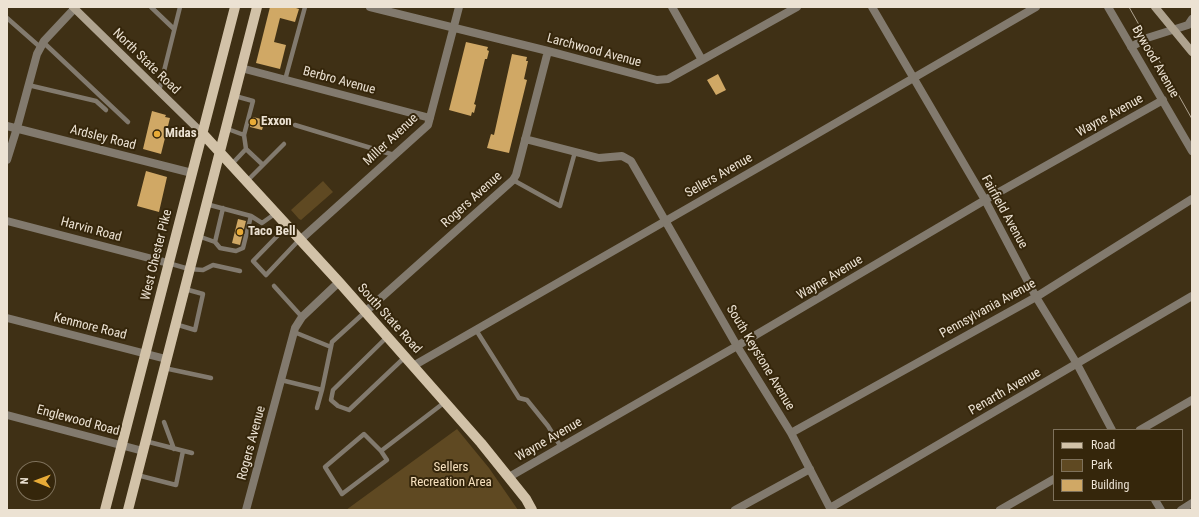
<!DOCTYPE html>
<html>
<head>
<meta charset="utf-8">
<style>
  body { margin:0 }
  #map { position:relative; width:1199px; height:517px; overflow:hidden; background:#3f3015; font-family:"Roboto Condensed",sans-serif }
  canvas { display:block }
  .frame { position:absolute; inset:0; border:8px solid #ece2d3; pointer-events:none }
  .legend { position:absolute; left:1053px; top:429px; width:130px; height:72px; box-sizing:border-box; background:#35260b; border:1px solid #7e715b; margin:0; padding:5px 7px; list-style:none; font-size:12px; color:#ece2d3 }
  .legend li { display:flex; align-items:center; gap:8px; height:20px }
  .legend b { width:20px; border:1px solid #7e715b }
  .north { position:absolute; left:16px; top:461px; width:40px; height:40px; box-sizing:border-box; background:#35260b; border:1px solid #7e715b; border-radius:50%; rotate:271deg; font-size:11px; font-weight:700; line-height:16px; text-align:center; color:#ece2d3 }
  .north::after { content:''; display:block; margin:auto; width:14px; height:18px; background:#e8ab37; clip-path:polygon(50% 0,100% 100%,50% 72%,0 100%) }
</style>
</head>
<body>
<div id="map">
<canvas width="1199" height="517"></canvas>
<div class="frame"></div>
<ul class="legend">
<li><b style="height:5px;background:#d2c2a8"></b>Road</li>
<li><b style="height:11px;background:#5f4922"></b>Park</li>
<li><b style="height:11px;background:#d0a865"></b>Building</li>
</ul>
<div class="north">N</div>
</div>
<script>
const g = document.querySelector('canvas').getContext('2d');
g.lineJoin = 'round';
function fillPath(path, color) { g.fillStyle = color; g.fill(path, 'evenodd'); }
function trace(path, color, width, dash) { g.strokeStyle = color; g.lineWidth = width; g.lineCap = dash ? 'butt' : 'round'; g.setLineDash(dash || []); g.stroke(path); }
function label(font, color, halo, rows, align = 'center') {
  g.font = font + ' "Roboto Condensed",sans-serif'; g.lineWidth = 4; g.setLineDash([]); g.textBaseline = 'middle'; g.strokeStyle = halo; g.fillStyle = color; for (const [text, x, y, turn = 0] of rows) {
    g.save(); g.translate(x, y); g.rotate((+turn || 0) * Math.PI / 180); g.textAlign = isNaN(turn) ? turn : align; if (halo) g.strokeText(text, 0, 0); g.fillText(text, 0, 0); g.restore();
  }
}
fillPath(new Path2D(`
  M323 181 333 192 301 220 299 219 291 210Z
  M457 429 489 468 518 510H346Z`), '#5f4922');
fillPath(new Path2D(`
  M270 7H293L299 9 295 22 280 18 274 42 286 45 280 69 256 63Z
  M466 42 488 47 487 50 489 51 487 59H485L475 101 474 104 476 105 474 113 472 112 471 116 449 110Z
  M512 54 527 57 526 61H528L524 79 527 80 509 153 487 148 491 134 494 135Z
  M718 74 726 90 716 95 707 80Z
  M152 111 166 115 165 117 170 118 161 154 143 149Z
  M253 117 265 120 262 130 250 127Z
  M146 171 167 177 159 212 137 206Z
  M238 219 246 221 240 245 232 243Z`), '#d0a865');
trace(new Path2D(`
  M151 7 174 29
  M7 18 40 47
  M43 42 128 122
  M285 80 305 7
  M28 85 96 101 106 110
  M159 91 180 7
  M235 96 253 101 244 135
  M295 125 394 155
  M225 128 244 135 246 149 263 165
  M231 165 246 149
  M513 180 560 206 575 152
  M247 181 284 144
  M206 204 251 216 262 223 276 213
  M223 208 215 242 220 248 236 251 243 248 251 216
  M287 226 253 261 266 275 299 240
  M198 236 215 242
  M168 263 189 269 203 270 213 265 240 271
  M274 286 302 317
  M175 324 195 330 203 294 185 289
  M476 330 519 398 527 400 548 426 561 447
  M294 332 331 347
  M387 337 333 390 331 400 338 406 349 410 405 357
  M164 368 211 378
  M281 380 322 390 317 408
  M322 390 332 342 365 312
  M164 422 174 449
  M145 441 192 453
  M381 451 364 434 325 467 342 494 387 460 381 451 445 402
  M137 475 176 485 183 451`), '#827a6e', 4.5);
trace(new Path2D(`
  M370 7 548 51 657 80 668 79 797 7
  M672 7 702 60
  M872 7 985 200 1036 297 1077 364 1112 430
  M1108 7 1192 151
  M1131 47 1147 38 1188 25 1192 19
  M241 68 430 118
  M7 126 192 173
  M525 139 599 158 622 156 631 161 737 346 791 433 831 510
  M7 160 17 128 37 54 44 41 74 9
  M7 221 168 263
  M300 240 428 125 459 7
  M365 312 513 180 516 175 548 51
  M7 318 166 359
  M413 366C621 246 829 128 1036 7
  M7 415 143 451
  M1140 430 1192 400
  M791 433 1036 297 1192 199
  M509 477 737 346 985 200 1163 100
  M1155 500 1161 510
  M830 508 1192 296
  M246 510 295 328 302 317 339 282
  M735 510 810 469
  M1000 510 1054 479
  M1181 510 1192 503`), '#827a6e', 8);
trace(new Path2D(`
  M73 7 203 134
  M1155 7 1192 52`), '#afa38f', 8);
trace(new Path2D(`
  M203 134 339 282 481 443 526 499 532 510
  M105 510 235 7
  M128 510 257 7`), '#d2c2a8', 10);
trace(new Path2D(`
  M1129 7 1192 119`), '#b0a491', 1);
for (const [x, y, r, color] of [
  [253,122,4,"#e8ab37"],
  [157,134,4,"#e8ab37"],
  [240,232,4,"#e8ab37"]
]) { const dot = new Path2D(); dot.arc(x, y, r, 0, 2 * Math.PI); g.fillStyle = color; g.fill(dot); trace(dot, '#35260b', 1.5); }
label('13px', '#ece2d3', '#35260b', [
  ["Larchwood Avenue",594,51,15],
  ["North State Road",146,62,44],
  ["Bywood Avenue",1155,62,60],
  ["Berbro Avenue",339,81,15],
  ["Wayne Avenue",1110,116,-29],
  ["Ardsley Road",103,138,14],
  ["Miller Avenue",391,140,-43],
  ["Sellers Avenue",719,176,-30],
  ["Rogers Avenue",472,200,-42],
  ["Fairfield Avenue",1004,212,61],
  ["Harvin Road",91,230,15],
  ["West Chester Pike",157,255,-76],
  ["Wayne Avenue",830,278,-31],
  ["Pennsylvania Avenue",988,309,-29],
  ["South State Road",389,319,48],
  ["Kenmore Road",90,327,14],
  ["South Keystone Avenue",760,358,59],
  ["Penarth Avenue",1005,392,-30],
  ["Englewood Road",78,421,15],
  ["Wayne Avenue",549,440,-30],
  ["Rogers Avenue",252,443,-75]
]);
label('bold 13px', '#ece2d3', '#35260b', [
  ["Exxon",261,122],
  ["Midas",165,134],
  ["Taco Bell",248,232]
], 'left');
label('13px', '#f7e1bf', '#35260b', [
  ["Sellers",451,468],
  ["Recreation Area",451,483]
]);
</script>
</body>
</html>
